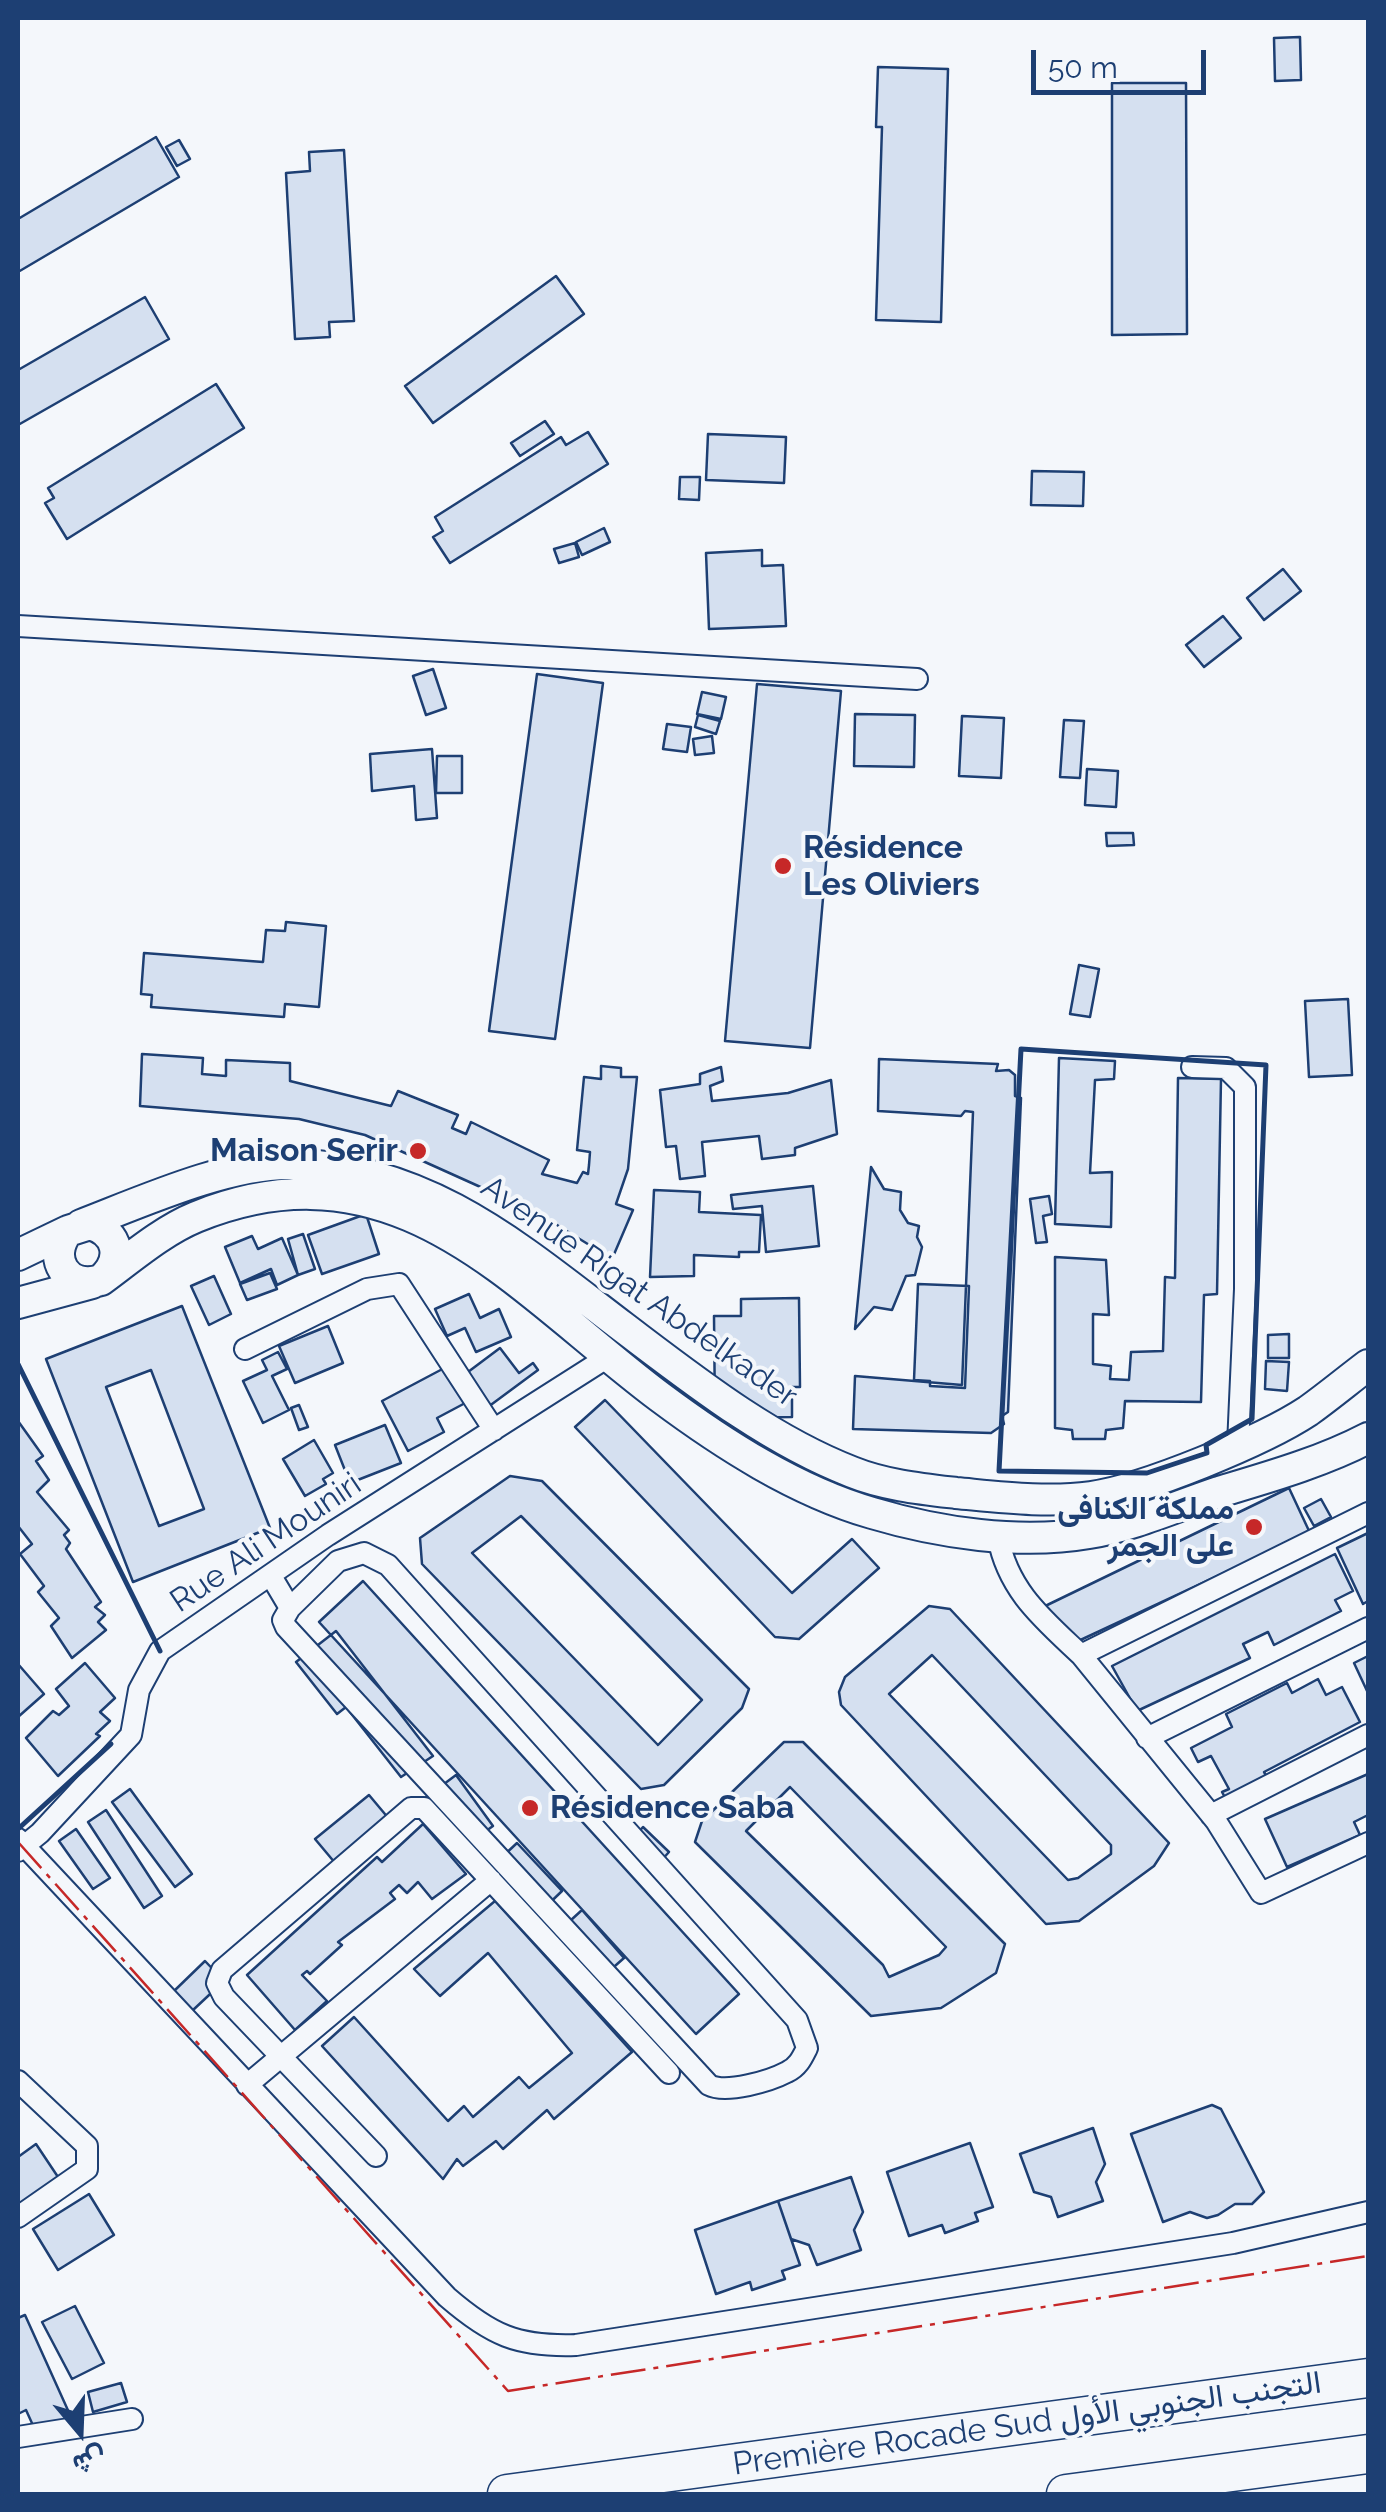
<!DOCTYPE html>
<html>
<head>
<meta charset="utf-8">
<style>
  body { margin:0 }
  #map { position:relative; width:1386px; height:2512px; overflow:hidden; background:#f4f7fb; font-family:Raleway,Vazirmatn,sans-serif }
  canvas { display:block }
  .frame { position:absolute; inset:0; border:20px solid #1d3f73; pointer-events:none }
  .north { position:absolute; left:30px; top:2382px; width:100px; height:100px; -webkit-text-stroke:8px #f4f7fb; paint-order:stroke; rotate:161deg; font-size:28px; font-weight:700; line-height:40px; text-align:center; color:#1d3f73 }
  .north::after { content:''; display:block; margin:auto; width:35px; height:45px; background:#1d3f73; clip-path:polygon(50% 0,100% 100%,50% 72%,0 100%) }
  .scale { position:absolute; left:1031px; top:50px; width:175px; height:45px; box-sizing:border-box; border:5px solid #1d3f73; border-top:0; padding-left:12px; font-size:30px; line-height:35px; white-space:nowrap; color:#1d3f73; -webkit-text-stroke:8px #f4f7fb; paint-order:stroke }
</style>
</head>
<body>
<div id="map">
<canvas width="1386" height="2512"></canvas>
<div class="frame"></div>
<div class="north">ش</div>
<div class="scale">50 m</div>
</div>
<script>
const g = document.querySelector('canvas').getContext('2d');
g.lineJoin = 'round';
function fillPath(path, color) { g.fillStyle = color; g.fill(path, 'evenodd'); }
function trace(path, color, width, dash) { g.strokeStyle = color; g.lineWidth = width; g.lineCap = dash ? 'butt' : 'round'; g.setLineDash(dash || []); g.stroke(path); }
function label(font, color, halo, rows, align = 'center') {
  g.font = font + ' Raleway,Vazirmatn,sans-serif'; g.lineWidth = 8; g.setLineDash([]); g.textBaseline = 'middle'; g.strokeStyle = halo; g.fillStyle = color; for (const [text, x, y, turn = 0] of rows) {
    g.save(); g.translate(x, y); g.rotate((+turn || 0) * Math.PI / 180); g.textAlign = isNaN(turn) ? turn : align; if (halo) g.strokeText(text, 0, 0); g.fillText(text, 0, 0); g.restore();
  }
}
const building = new Path2D(`
  M1300 37 1301 80 1275 81 1274 38Z
  M878 67 948 69 941 322 876 320 882 127H876Z
  M1112 83H1186L1187 334 1112 335Z
  M156 137 179 177 18 272V219Z
  M179 140 190 159 177 166 166 147Z
  M344 150 354 321 329 322 330 337 295 339 286 173 310 171 309 152Z
  M556 276 584 314 433 423 405 386Z
  M145 297 169 339 18 425V370Z
  M216 384 244 428 67 539 45 503 54 498 48 488Z
  M545 421 554 434 520 456 511 443Z
  M588 432 608 464 450 563 433 537 443 531 435 517 561 437 566 445Z
  M708 434 786 437 784 483 706 480Z
  M1032 471 1084 472 1083 506 1031 505Z
  M680 477H700L699 500 679 499Z
  M604 528 610 542 582 555 576 542Z
  M575 543 579 557 559 563 554 549Z
  M762 550V566L783 565 786 626 709 629 706 553Z
  M1283 569 1301 591 1264 620 1247 598Z
  M1223 616 1241 638 1204 667 1186 645Z
  M433 669 446 708 426 715 413 676Z
  M537 674 603 683 555 1039 489 1031Z
  M757 684 841 691 810 1048 725 1041Z
  M702 692 726 697 721 719 697 714Z
  M855 714 915 715 914 767 854 766Z
  M698 715 720 721 716 734 695 727Z
  M962 716 1004 718 1001 778 959 776Z
  M1064 720 1084 721 1080 778 1060 777Z
  M667 724 691 727 687 752 663 749Z
  M712 736 714 753 695 755 693 739Z
  M432 749 437 818 416 820 414 786 372 791 370 754Z
  M437 756H462V793H436Z
  M1087 769 1118 771 1116 807 1085 805Z
  M1106 833H1133L1134 845 1107 846Z
  M286 922 326 926 319 1007 285 1004 284 1017 151 1007 152 995 141 994 144 953 263 962 266 930 285 931Z
  M1079 965 1099 969 1090 1017 1070 1014Z
  M1348 999 1352 1075 1309 1077 1305 1001Z
  M142 1054 203 1058 202 1074 226 1076V1060L290 1063V1081L391 1106 398 1091 458 1115 452 1128 466 1134 471 1122 549 1160 542 1174 577 1183 583 1172 588 1174 589 1165 590 1152 577 1150 584 1077 601 1079V1066L621 1068V1077H637L628 1169 616 1204 633 1210 612 1259 536 1212 365 1135 299 1119 140 1106Z
  M1059 1058 1115 1061 1114 1079 1095 1080 1090 1173 1112 1172 1111 1227 1055 1224Z
  M879 1059 998 1064 996 1071 1009 1070 1015 1075V1096L1021 1098 1008 1412 1002 1416 1004 1424 991 1433 853 1429 855 1376 962 1385 973 1112 965 1111 961 1116 878 1111Z
  M721 1067 723 1081 710 1086 712 1101 788 1093 831 1080 837 1134 795 1148V1155L762 1159 759 1136 702 1142 705 1176 680 1179 676 1146 666 1147 660 1090 700 1084V1074Z
  M1178 1078 1221 1079 1217 1294 1204 1295 1201 1402 1125 1401 1123 1428 1106 1430 1105 1439H1073L1072 1430 1055 1428V1257L1106 1260 1109 1315 1093 1314V1364L1111 1366 1110 1379 1129 1380 1131 1352 1163 1351 1165 1277 1175 1278Z
  M871 1167 884 1189 901 1192 900 1210 908 1223 919 1226 917 1237 922 1247 915 1275 906 1276 892 1310 874 1307 855 1329Z
  M813 1186 819 1246 766 1252 762 1206 733 1209 731 1195Z
  M654 1190 700 1192 699 1212 761 1215 759 1252H739V1257L694 1255V1276L650 1277Z
  M1049 1196 1052 1214 1043 1216 1047 1242 1036 1243 1030 1199Z
  M366 1214 379 1254 322 1274 308 1235Z
  M303 1234 315 1269 298 1275 288 1239Z
  M252 1236 258 1249 282 1238 298 1275 277 1285 271 1269 240 1283 225 1247Z
  M270 1273 277 1289 247 1300 240 1284Z
  M214 1276 231 1314 209 1325 191 1286Z
  M918 1284 969 1286 965 1388 930 1386V1381L914 1380Z
  M469 1294 480 1318 499 1309 511 1337 476 1352 465 1328 447 1336 435 1309Z
  M799 1298 800 1387H792V1417L715 1418 714 1316H741V1299Z
  M182 1306 270 1528 133 1582 46 1359ZM151 1370 204 1509 159 1526 106 1387Z
  M328 1326 343 1363 295 1383 279 1346Z
  M1289 1334V1358H1268V1335Z
  M500 1348 519 1373 533 1363 538 1370 488 1407 464 1375Z
  M278 1352 287 1369 272 1376 289 1410 263 1423 243 1381 267 1370 262 1360Z
  M1266 1361 1289 1362 1287 1391 1265 1389Z
  M450 1365 469 1401 437 1418 444 1432 408 1451 382 1401Z
  M605 1400 792 1593 852 1539 879 1568 799 1639 775 1637 575 1427Z
  M299 1405 308 1427 299 1430 291 1408Z
  M18 1421 43 1456 36 1461 49 1480 37 1492 69 1530 64 1535 70 1543 66 1549 101 1602 95 1607 105 1615 98 1622 106 1630 72 1658 51 1626 59 1618 38 1592 44 1586 20 1554 32 1544 18 1526Z
  M385 1425 401 1463 350 1483 335 1445Z
  M314 1440 333 1473 323 1479 326 1484 305 1496 283 1459Z
  M510 1476 542 1481 749 1689 742 1708 664 1785 641 1789 422 1564 420 1538ZM521 1516 702 1700 658 1745 472 1553Z
  M1289 1488 1310 1533 1074 1643 1039 1609Z
  M1321 1499 1331 1517 1314 1526 1304 1508Z
  M1368 1533V1601L1363 1604 1337 1548Z
  M1335 1554 1353 1591 1335 1600 1341 1611 1274 1645 1268 1632 1243 1644 1250 1658 1137 1711 1112 1666Z
  M363 1581 739 1994 696 2034 319 1622Z
  M929 1606 950 1609 1169 1843 1154 1866 1079 1921 1046 1924 841 1705 839 1692 845 1677ZM932 1655 1111 1845V1854L1078 1878 1068 1880 889 1694Z
  M336 1631 433 1756 401 1777 346 1707 337 1714 296 1662Z
  M1368 1656V1693L1354 1663Z
  M85 1663 115 1698 100 1712 110 1721 96 1734 100 1736 58 1776 26 1738 53 1711 59 1715 69 1706 56 1689Z
  M18 1664 44 1694 18 1717Z
  M1318 1679 1326 1695 1342 1687 1360 1722 1264 1772 1270 1782 1228 1803 1222 1792 1229 1789 1211 1756 1198 1762 1191 1748 1232 1727 1226 1714 1287 1683 1292 1693Z
  M784 1742H803L1005 1944 996 1973 941 2008 871 2016 695 1842 702 1821ZM790 1787 946 1947 939 1955 889 1977 883 1965 746 1831Z
  M1368 1774V1815L1354 1822 1360 1835 1287 1867 1265 1819Z
  M456 1775 493 1826 461 1849 424 1799Z
  M130 1789 192 1874 175 1887 112 1802Z
  M369 1795 395 1826 341 1870 315 1839Z
  M106 1810 162 1896 144 1908 88 1822Z
  M423 1824 466 1874 432 1899 418 1882 407 1893 399 1885 390 1893 395 1899 338 1942 342 1945 310 1974 307 1971 302 1975 327 2001 295 2030 247 1975 377 1857 382 1862Z
  M643 1827 669 1852 659 1863 633 1838Z
  M76 1829 110 1878 93 1889 59 1841Z
  M517 1843 562 1891 531 1921 485 1873Z
  M495 1901 632 2052 554 2119 547 2110 503 2149 496 2141 463 2166 457 2159 443 2179 322 2046 354 2017 448 2121 464 2106 473 2117 519 2077 529 2088 572 2053 488 1953 440 1996 414 1969Z
  M582 1910 624 1958 589 1989 547 1942Z
  M205 1961 224 1981 192 2011 173 1992Z
  M1212 2105 1221 2109 1264 2192 1252 2204H1235L1218 2215 1207 2218 1190 2212 1163 2222 1131 2134Z
  M1093 2128 1105 2164 1096 2182 1103 2201 1058 2217 1051 2197 1034 2192 1020 2154Z
  M970 2143 993 2207 975 2213 978 2221 945 2233 942 2225 909 2236 887 2172Z
  M36 2144 62 2183 18 2213V2157Z
  M851 2177 863 2212 854 2230 861 2250 817 2265 809 2245 791 2239 778 2201Z
  M89 2194 114 2235 58 2270 33 2229Z
  M778 2201 800 2265 782 2271 785 2279 752 2290 750 2282 716 2294 695 2230Z
  M75 2306 104 2363 72 2379 42 2322Z
  M25 2315 71 2417 36 2432 26 2410 18 2414V2318Z
  M121 2383 127 2402 93 2412 88 2392Z`);
fillPath(building, '#d5e0f0');
trace(building, '#1d3f73', 2.5);
const street = new Path2D(`
  M18 626 917 679
  M1192 1067 1226 1068 1245 1087V1289L1238 1445
  M245 1349 367 1289 399 1284 494 1430
  M1368 1513 1081 1655 1216 1821 1261 1893 1368 1843
  M998 1537C1008 1591 1043 1619 1081 1655
  M271 1576 290 1608 283 1620 286 1627 709 2085C726 2094 770 2081 787 2072 798 2067 802 2058 807 2048L797 2020 388 1565 364 1553 338 1561 290 1608
  M1147 1738 1368 1628
  M1211 1815 1368 1735
  M18 1839 447 2297C491 2335 517 2347 576 2345L1233 2243 1368 2212
  M18 1851 40 1833 131 1735 139 1690 160 1651 328 1535 611 1355
  M18 2081 87 2146V2169L18 2217
  M247 2085 491 1880
  M376 2156 224 1997 217 1983 222 1970 411 1808H424L669 2073
  M18 2437 132 2419`);
const secondary = new Path2D(`
  M81 1225C141 1202 227 1163 290 1164 429 1168 519 1248 623 1327 693 1380 769 1440 852 1472 884 1485 922 1489 956 1493 1000 1497 1047 1503 1091 1497 1144 1490 1264 1440 1308 1411 1329 1396 1348 1380 1368 1365
  M18 1255 68 1231
  M101 1280C124 1260 119 1233 90 1224L68 1231C46 1258 67 1291 101 1280 131 1258 162 1231 196 1217 398 1135 516 1289 660 1397 723 1444 796 1491 872 1513 939 1533 1020 1545 1089 1533 1133 1526 1177 1506 1219 1492 1269 1477 1322 1462 1368 1438
  M18 1303 92 1283`);
const highway = new Path2D(`
  M507 2494 1368 2378
  M1066 2494 1368 2454`);
trace(street, '#1d3f73', 24);
trace(secondary, '#1d3f73', 34);
trace(highway, '#1d3f73', 41);
trace(street, '#f4f7fb', 20);
trace(secondary, '#f4f7fb', 30);
trace(highway, '#f4f7fb', 38);
trace(new Path2D(`
  M1021 1049 1266 1065 1252 1419 1206 1445 1207 1453 1147 1473 999 1471Z
  M18 1364 160 1651
  M18 1829 111 1744`), '#1d3f73', 5);
trace(new Path2D(`
  M18 1842 508 2391 1368 2256`), '#c62828', 2.5, [35, 8, 5, 8]);
for (const [x, y, r, color] of [
  [783,866,10,"#c62828"],
  [418,1151,10,"#c62828"],
  [1254,1527,10,"#c62828"],
  [530,1808,10,"#c62828"]
]) { const dot = new Path2D(); dot.arc(x, y, r, 0, 2 * Math.PI); g.fillStyle = color; g.fill(dot); trace(dot, '#f4f7fb', 4); }
label('bold 32px', '#1d3f73', '#f4f7fb', [
  ["Résidence",803,848],
  ["Les Oliviers",803,885],
  ["Maison Serir",398,1151,"right"],
  ["مملكة الكنافى",1234,1509,"right"],
  ["على الجمر",1234,1546,"right"],
  ["Résidence Saba",550,1808]
], 'left');
label('32px', '#1d3f73', '#f4f7fb', [
  ["Avenue Rigat Abdelkader",639,1292,35],
  ["Rue Ali Mouniri",266,1543,-34],
  ["Première Rocade Sud التجنب الجنوبي الأول",1027,2424,-8]
]);
</script>
</body>
</html>
